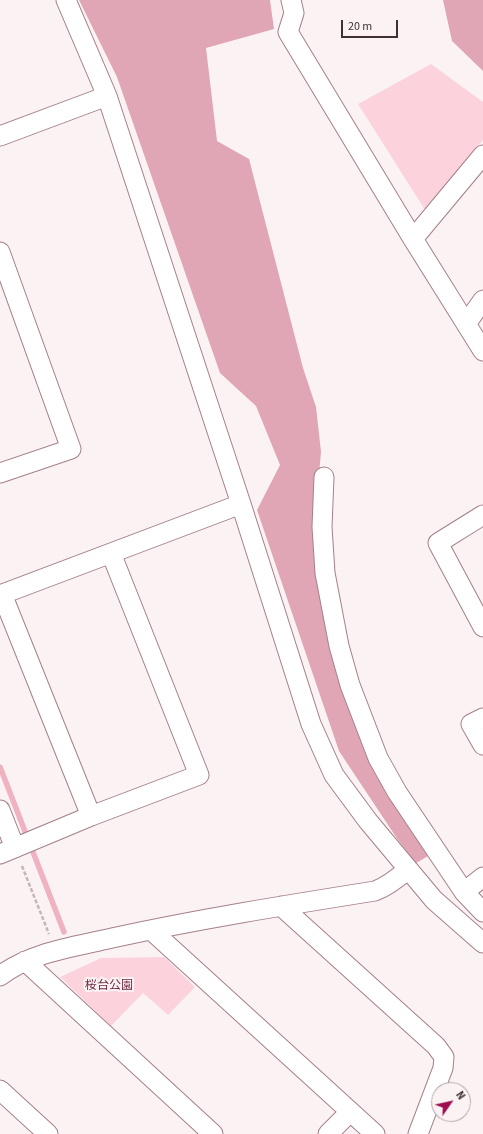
<!DOCTYPE html>
<html>
<head>
<meta charset="utf-8">
<style>
  body { margin:0 }
  #map { position:relative; width:483px; height:1134px; overflow:hidden; background:#fbf2f4; font-family:"Source Sans 3",sans-serif }
  canvas { display:block }
  .north { position:absolute; left:431px; top:1082px; width:40px; height:40px; box-sizing:border-box; background:#fbf2f4; border:1px solid #b0a4a7; border-radius:50%; rotate:56deg; font-size:11px; font-weight:700; line-height:16px; text-align:center; color:#403034 }
  .north::after { content:''; display:block; margin:auto; width:14px; height:18px; background:#a00c51; clip-path:polygon(50% 0,100% 100%,50% 72%,0 100%) }
  .scale { position:absolute; left:341px; top:20px; width:57px; height:18px; box-sizing:border-box; border:2px solid #403034; border-top:0; padding-left:5px; font-size:12px; line-height:14px; white-space:nowrap; color:#403034; -webkit-text-stroke:3px #fbf2f4; paint-order:stroke }
</style>
</head>
<body>
<div id="map">
<canvas width="483" height="1134"></canvas>
<div class="north">N</div>
<div class="scale">20 m</div>
</div>
<script>
const g = document.querySelector('canvas').getContext('2d');
g.lineJoin = 'round';
function fillPath(path, color) { g.fillStyle = color; g.fill(path, 'evenodd'); }
function trace(path, color, width, dash) { g.strokeStyle = color; g.lineWidth = width; g.lineCap = dash ? 'butt' : 'round'; g.setLineDash(dash || []); g.stroke(path); }
function label(font, color, halo, rows, align = 'center') {
  g.font = font + ' "Source Sans 3","Noto Sans JP",sans-serif'; g.lineWidth = 4; g.setLineDash([]); g.textBaseline = 'middle'; g.strokeStyle = halo; g.fillStyle = color; for (const [text, x, y, turn = 0] of rows) {
    g.save(); g.translate(x, y); g.rotate((+turn || 0) * Math.PI / 180); g.textAlign = isNaN(turn) ? turn : align; if (halo) g.strokeText(text, 0, 0); g.fillText(text, 0, 0); g.restore();
  }
}
fillPath(new Path2D(`
  M431 64 483 102V140L425 210 358 104Z
  M164 957 195 987 168 1015 143 993 111 1026 60 977 101 958Z`), '#fcd3dd');
fillPath(new Path2D(`
  M79 0H270L274 29 206 48 217 141 249 159 303 368 316 407 321 452 314 528 327 624 430 855 416 863 398 840 339 751 257 510 280 465 256 406 220 373 117 77Z
  M443 0H483V71L452 41Z`), '#e1a6b5');
trace(new Path2D(`
  M0 767 64 932`), '#eeb2c1', 5.5);
const minor = new Path2D(`
  M66 0 107 96 241 504 311 724 334 775 368 821 434 900 483 943
  M291 0 294 13 288 32 413 239 483 351
  M0 136 107 96
  M413 239 483 155
  M0 252 71 449 0 473
  M466 324 483 300
  M324 477 322 527 325 573 339 646 350 685 378 758 397 792 464 892
  M483 515 438 543 483 627
  M2 594 91 816
  M0 595 241 504
  M483 718 471 724 483 745
  M0 810 15 848
  M0 854 91 816 199 775 111 553
  M483 877 464 892 483 912
  M281 906 436 1046 444 1057 443 1068 418 1134
  M151 930 375 1134
  M25 961 213 1134
  M0 976C31 952 74 947 112 938 199 919 287 905 375 891 388 886 398 878 408 869
  M0 1090 48 1134
  M328 1134 350 1112`);
trace(minor, '#a58089', 21);
trace(new Path2D(`
  M22 866 49 934`), '#c3b7ba', 2.5, [4, 2]);
trace(minor, '#fff', 19);
label('12px', '#702a42', '#fbf2f4', [
  ["桜台公園",109,986]
]);
</script>
</body>
</html>
